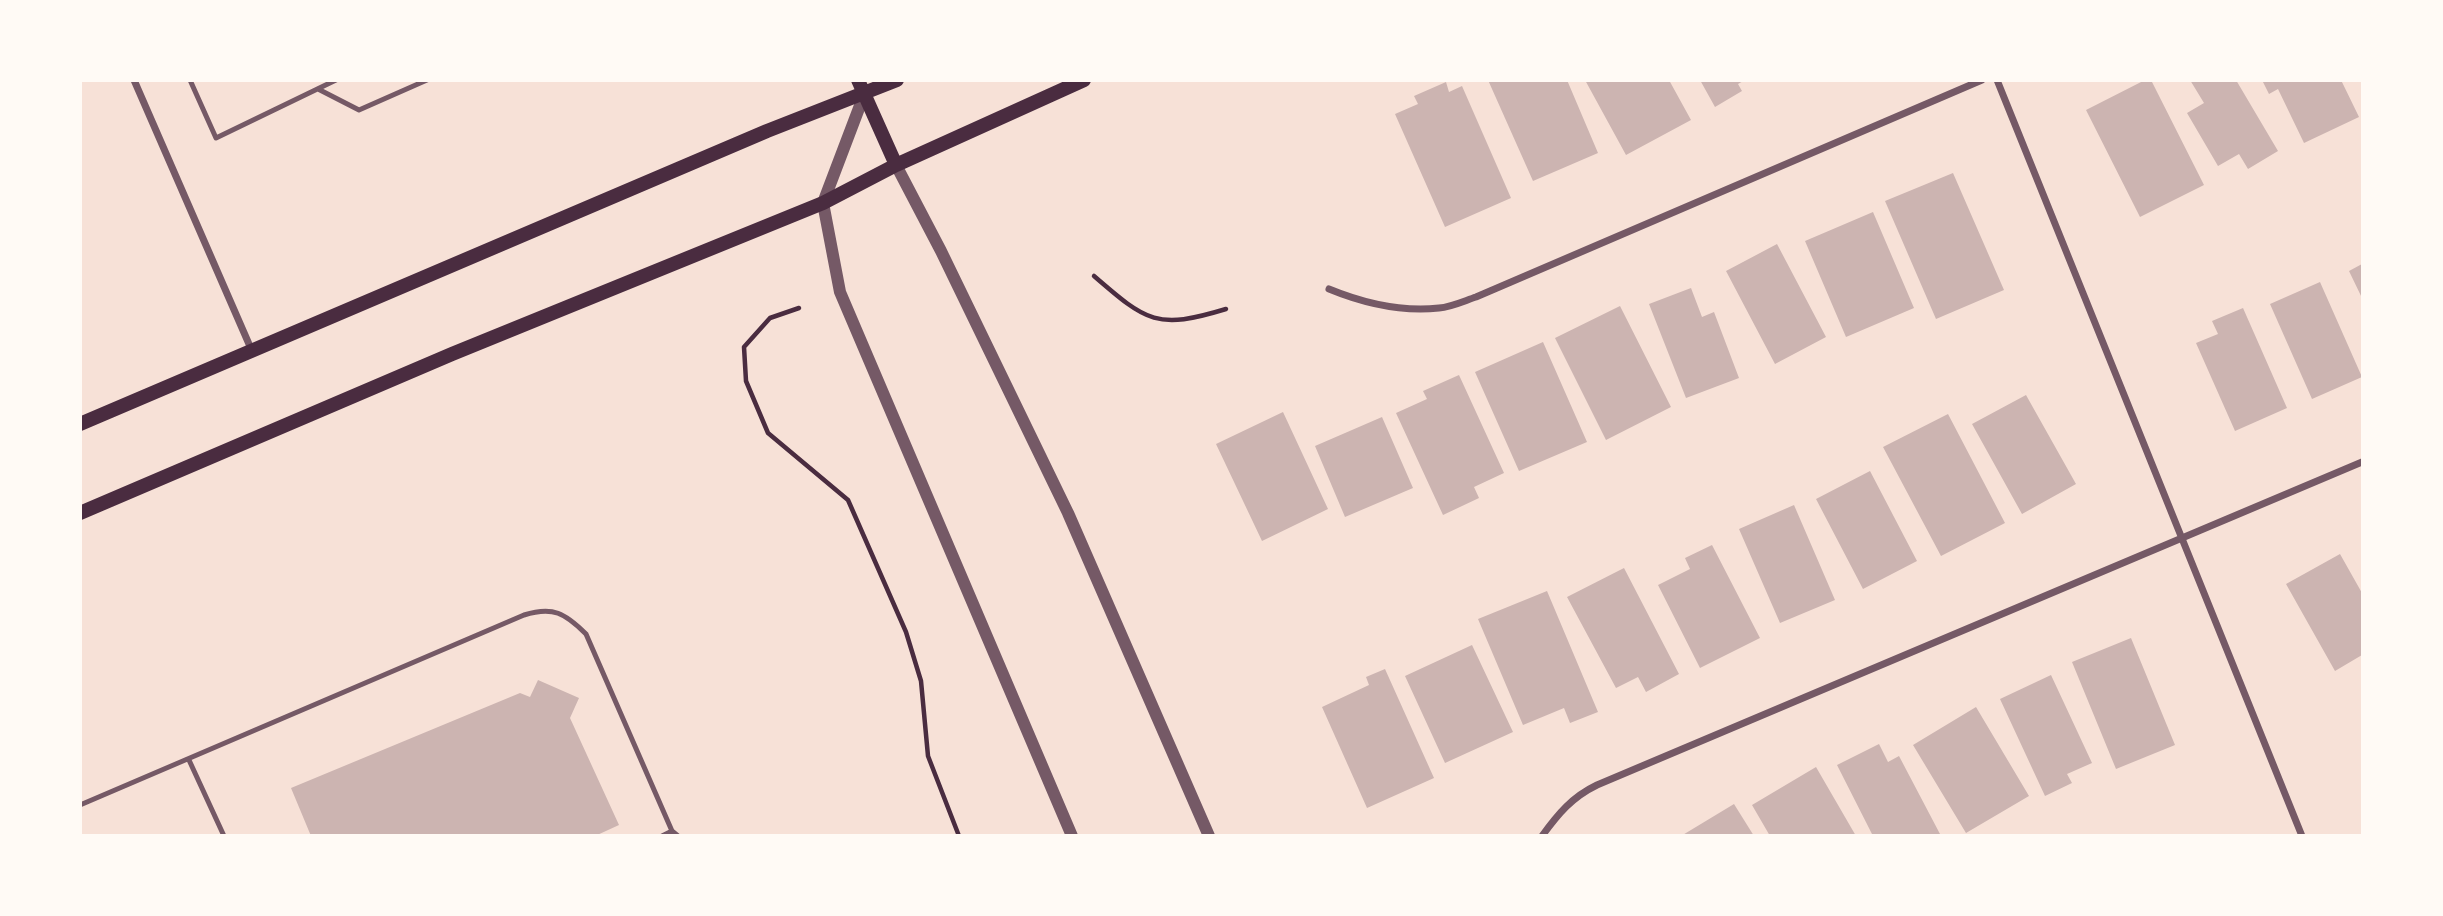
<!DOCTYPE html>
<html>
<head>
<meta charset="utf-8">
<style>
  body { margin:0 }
  #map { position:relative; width:2443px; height:916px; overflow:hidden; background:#f7e1d7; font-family:Manrope,sans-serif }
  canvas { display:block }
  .frame { position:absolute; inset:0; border:82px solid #fffaf5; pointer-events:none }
</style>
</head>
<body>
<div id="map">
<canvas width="2443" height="916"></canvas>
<div class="frame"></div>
</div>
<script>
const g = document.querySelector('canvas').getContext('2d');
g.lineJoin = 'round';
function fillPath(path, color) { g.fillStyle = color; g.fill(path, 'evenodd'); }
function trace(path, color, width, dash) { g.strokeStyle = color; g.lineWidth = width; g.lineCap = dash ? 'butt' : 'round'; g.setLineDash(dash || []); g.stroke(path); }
fillPath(new Path2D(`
  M1488 80H1567L1598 153 1533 181Z
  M1585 80H1669L1691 120 1626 155Z
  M1700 80H1745L1738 84 1742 91 1715 107Z
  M2145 80H2151L2204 185 2140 217 2086 110Z
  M2190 80H2236L2278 151 2248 169 2239 154 2218 166 2187 113 2204 103Z
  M2262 80H2341L2359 117 2304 143 2278 89 2269 94Z
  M1446 82 1449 92 1462 86 1511 198 1445 227 1395 114 1418 104 1414 96Z
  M1953 173 2004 290 1936 319 1885 201Z
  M1873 212 1914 308 1846 337 1805 241Z
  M1777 244 1826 337 1775 364 1726 271Z
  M2362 264V298L2349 271Z
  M2320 282 2362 377 2312 399 2270 304Z
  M1691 288 1702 317 1714 312 1739 378 1686 398 1649 304Z
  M1620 306 1671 407 1606 440 1555 338Z
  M2243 308 2287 408 2235 431 2196 343 2218 334 2212 321Z
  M1543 342 1587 442 1519 471 1475 372Z
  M1459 375 1504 473 1474 487 1479 498 1443 515 1396 413 1427 399 1423 391Z
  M2026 395 2076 484 2022 514 1972 424Z
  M1283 412 1328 509 1262 541 1216 444Z
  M1948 414 2005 523 1941 556 1883 447Z
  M1382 417 1413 488 1345 517 1315 446Z
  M1870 471 1917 561 1863 589 1816 499Z
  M1794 505 1835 600 1780 623 1739 529Z
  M1712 545 1760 638 1700 668 1658 585 1690 569 1685 558Z
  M2340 554 2362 593V655L2335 671 2286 584Z
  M1624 568 1679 674 1646 692 1638 677 1616 688 1567 597Z
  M1547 591 1598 712 1570 723 1564 708 1523 725 1478 619Z
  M2131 638 2175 745 2116 769 2072 662Z
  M1472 645 1513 732 1445 763 1405 676Z
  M1385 669 1434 778 1367 808 1322 707 1369 685 1366 677Z
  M2051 675 2092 763 2067 774 2072 783 2045 796 2000 699Z
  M538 680 579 698 570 718 619 825 595 836H311L291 788 520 693 530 697Z
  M1976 707 2029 796 1966 833 1913 745Z
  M1879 744 1888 762 1899 756 1940 834 1936 836H1873L1837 765Z
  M1816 767 1856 836H1770L1752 805Z
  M1734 804 1754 836H1681Z`), '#ccb4b1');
trace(new Path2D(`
  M1094 276C1147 322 1157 330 1226 309
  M799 308 770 318 744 347 746 381 768 433 848 500 906 632 921 681 928 756 959 836`), '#4a2c40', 4.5);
trace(new Path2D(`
  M190 80 216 138 336 80
  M318 89 359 110 427 80
  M189 760 224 836
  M80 805 524 615C553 606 565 613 586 634L672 831 678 836
  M662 836 672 831`), '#755966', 5);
trace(new Path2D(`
  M134 80 252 351
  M1997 80 2302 836
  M1329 289C1363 303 1401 312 1439 308 1451 307 1464 301 1476 297L1982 80
  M1542 836C1558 814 1572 797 1597 785L2362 462`), '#755966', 7);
trace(new Path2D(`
  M864 95 823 203 840 292 1072 836
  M896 165 941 251 1068 513 1209 836`), '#755966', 12);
trace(new Path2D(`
  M858 80 896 165
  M80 424 767 131 897 80
  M80 513 452 354 823 203 896 165 1084 80`), '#4a2c40', 14);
</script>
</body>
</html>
